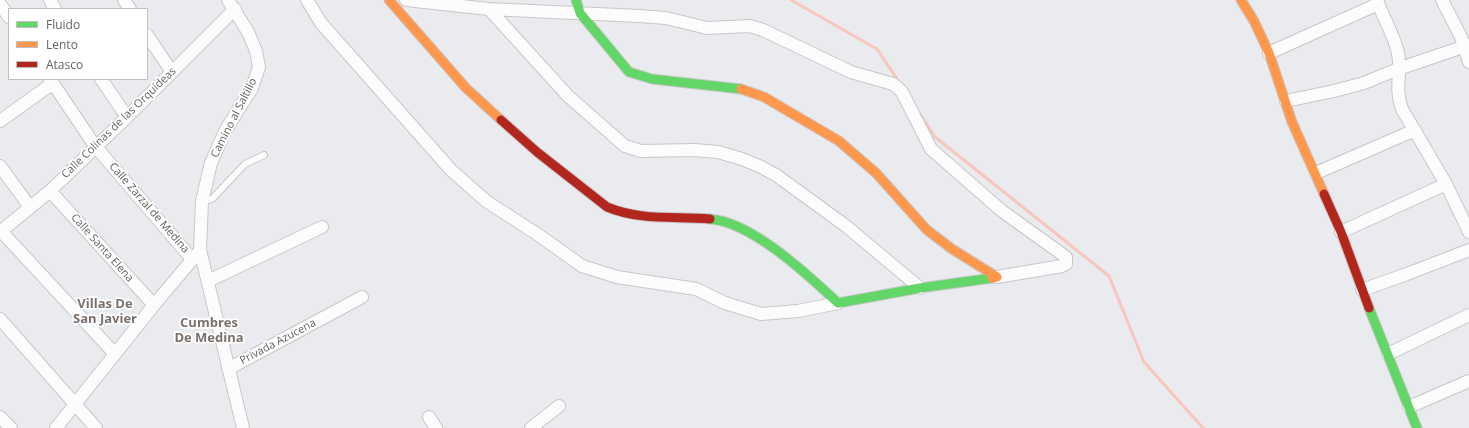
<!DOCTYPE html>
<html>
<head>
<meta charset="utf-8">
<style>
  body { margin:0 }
  #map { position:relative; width:1469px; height:428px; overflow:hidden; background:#e9ebee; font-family:"Open Sans",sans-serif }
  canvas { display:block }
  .legend { position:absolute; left:8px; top:8px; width:140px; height:72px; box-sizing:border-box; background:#fff; border:1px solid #c3bfbe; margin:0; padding:5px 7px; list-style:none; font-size:12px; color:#68605d }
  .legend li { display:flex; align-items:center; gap:8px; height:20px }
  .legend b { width:20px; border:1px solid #c3bfbe }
</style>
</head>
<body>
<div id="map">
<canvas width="1469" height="428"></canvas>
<ul class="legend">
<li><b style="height:5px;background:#63d668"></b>Fluido</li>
<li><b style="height:5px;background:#ff974d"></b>Lento</li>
<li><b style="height:5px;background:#b3261e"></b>Atasco</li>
</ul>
</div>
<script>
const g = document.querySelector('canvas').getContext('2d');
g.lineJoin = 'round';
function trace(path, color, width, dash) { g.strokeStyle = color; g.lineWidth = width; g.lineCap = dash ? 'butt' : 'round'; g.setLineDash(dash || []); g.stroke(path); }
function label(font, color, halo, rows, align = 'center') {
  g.font = font + ' "Open Sans",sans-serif'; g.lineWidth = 3.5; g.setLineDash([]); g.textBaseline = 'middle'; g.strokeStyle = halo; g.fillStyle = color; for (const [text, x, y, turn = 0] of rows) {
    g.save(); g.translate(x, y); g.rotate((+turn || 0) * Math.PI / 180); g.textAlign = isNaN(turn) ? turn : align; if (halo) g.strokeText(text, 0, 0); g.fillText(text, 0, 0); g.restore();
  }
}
trace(new Path2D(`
  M791 0 877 49 899 82
  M920 114 935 137 1109 276 1144 362 1203 428`), '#f8c6bd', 3);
const lane = new Path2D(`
  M202 201 212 199 245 164 264 155`);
const street = new Path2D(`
  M50 0 55 9
  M124 0 130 9
  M228 0 248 32 256 51 259 67 252 88 225 131 211 163 202 201 200 250 243 428
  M307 0 321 23 451 170 486 201 540 236 582 266 617 277 696 289 725 303 761 314 798 311 838 303
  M406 0 489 9 639 16 666 18 707 28 750 26 763 30 851 72 893 84 898 88 902 92 931 149 1002 211 1066 257V264L1062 266 997 277
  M1377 0C1383 18 1394 34 1398 53 1402 73 1394 87 1402 109L1446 184 1469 232
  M1442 0 1461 37 1469 62
  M0 4 9 17
  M489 9 568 96 625 146 641 151 694 150 718 152 742 159 759 166 776 175 846 226 920 288
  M147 35 172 72
  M1269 53 1378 4
  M50 79 95 146 192 259
  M101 79 127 117
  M1286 101 1334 91 1364 83 1398 69 1469 45
  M0 121 53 83
  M0 166 30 207
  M1316 173 1415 130
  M50 191 154 305
  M1 231 115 354
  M0 232 50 191 127 117 235 9
  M1341 232 1446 184
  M208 281 322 227
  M1362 290 1407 274 1469 250
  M0 319 96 428
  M1388 354 1469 315
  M228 369 362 297
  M1409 407 1469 381
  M0 417 11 428
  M429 417 436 428
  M56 428 154 305 197 254
  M531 428 559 406`);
const fast = new Path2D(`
  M576 0 580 13 629 72 652 79 741 89
  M710 219C752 222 808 275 838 303L920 288 992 278
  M1369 308 1417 428`);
const slow = new Path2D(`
  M389 0 466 88 501 120
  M1241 0 1254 21 1269 53 1292 122 1324 194
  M741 89 764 97 839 141 876 173 927 230 952 249 997 277 992 278`);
const jam = new Path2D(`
  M501 120 537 152 607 207C641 221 675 216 710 219
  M1324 194 1341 232 1369 308`);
trace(lane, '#c9c7c8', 8);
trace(street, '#c9c7c8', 14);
trace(fast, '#c9c7c8', 11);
trace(slow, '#c9c7c8', 11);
trace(jam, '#c9c7c8', 11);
trace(lane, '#fcfcfc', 6);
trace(street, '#fcfcfc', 12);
trace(fast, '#63d668', 9);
trace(slow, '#ff974d', 9);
trace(jam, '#b3261e', 9);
label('11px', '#68605d', '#fff', [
  ["Camino al Saltillo",234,118,-63],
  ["Calle Colinas de las Orquídeas",119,123,-44],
  ["Calle Zarzal de Medina",149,208,49],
  ["Calle Santa Elena",102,248,48],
  ["Privada Azucena",278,342,-28]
]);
label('bold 13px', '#7a716e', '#fff', [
  ["Villas De",105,304],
  ["San Javier",105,319],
  ["Cumbres",209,323],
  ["De Medina",209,338]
]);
</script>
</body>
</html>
